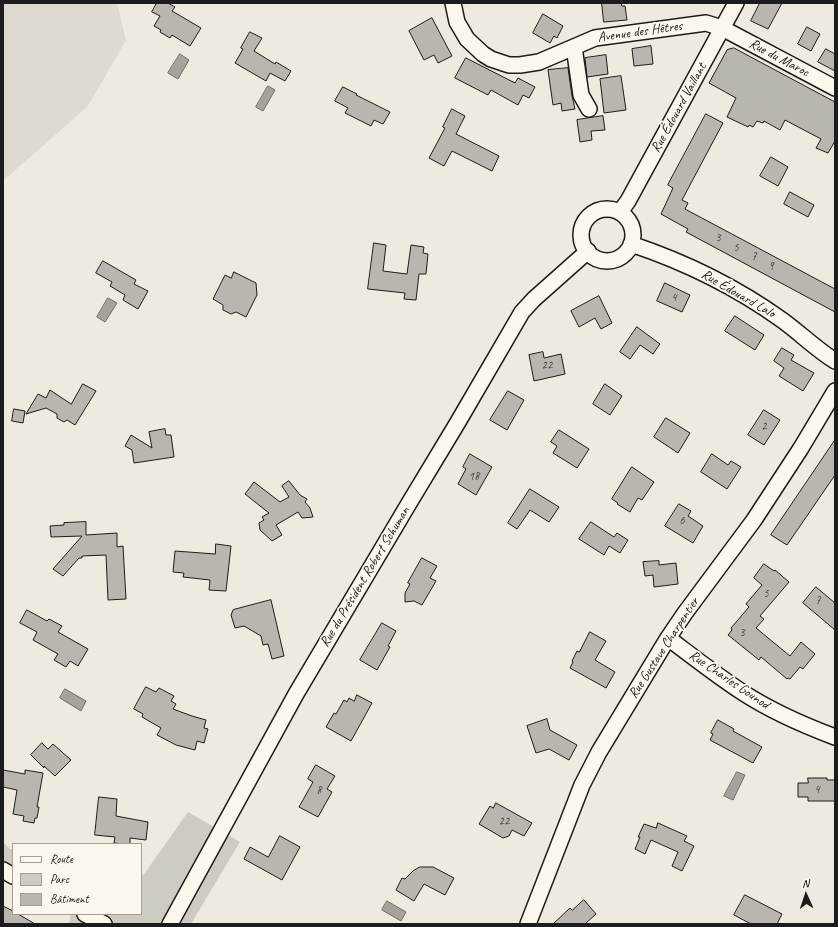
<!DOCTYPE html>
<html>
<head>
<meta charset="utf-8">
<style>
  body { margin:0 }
  #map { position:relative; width:838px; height:927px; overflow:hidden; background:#eeeadf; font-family:Caveat,sans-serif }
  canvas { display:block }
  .frame { position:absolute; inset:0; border:4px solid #1c1c1c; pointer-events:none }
  .legend { position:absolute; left:12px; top:843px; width:130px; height:72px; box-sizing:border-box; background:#fbf7ec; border:1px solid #a29f99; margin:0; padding:5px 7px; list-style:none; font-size:12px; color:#1c1c1c }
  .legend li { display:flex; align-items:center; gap:8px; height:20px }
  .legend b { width:20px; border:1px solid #a29f99 }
  .north { position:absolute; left:786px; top:875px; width:40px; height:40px; -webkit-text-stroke:3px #fbf7ec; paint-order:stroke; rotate:357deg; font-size:11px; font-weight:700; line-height:16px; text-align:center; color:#1c1c1c }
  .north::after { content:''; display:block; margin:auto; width:14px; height:18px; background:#1c1c1c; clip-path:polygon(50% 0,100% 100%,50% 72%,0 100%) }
</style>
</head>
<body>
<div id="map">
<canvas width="838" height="927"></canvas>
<div class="frame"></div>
<ul class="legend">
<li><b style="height:5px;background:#fbf7ec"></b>Route</li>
<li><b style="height:11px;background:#ceccc2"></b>Parc</li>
<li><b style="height:11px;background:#b9b6af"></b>Bâtiment</li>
</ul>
<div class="north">N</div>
</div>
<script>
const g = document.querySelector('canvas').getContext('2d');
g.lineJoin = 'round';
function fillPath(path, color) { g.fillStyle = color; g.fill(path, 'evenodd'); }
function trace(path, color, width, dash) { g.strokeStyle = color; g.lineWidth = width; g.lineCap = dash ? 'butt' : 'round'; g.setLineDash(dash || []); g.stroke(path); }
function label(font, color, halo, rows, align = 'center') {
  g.font = font + ' Caveat,sans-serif'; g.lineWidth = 3.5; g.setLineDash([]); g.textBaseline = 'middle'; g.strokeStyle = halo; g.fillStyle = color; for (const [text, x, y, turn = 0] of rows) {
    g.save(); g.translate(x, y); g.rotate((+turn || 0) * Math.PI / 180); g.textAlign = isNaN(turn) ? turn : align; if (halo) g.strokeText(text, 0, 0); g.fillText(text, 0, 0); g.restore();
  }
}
fillPath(new Path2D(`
  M3 3H117L126 40 88 106 3 181Z`), '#dedad1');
fillPath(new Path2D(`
  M188 812 240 842 191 924H69L71 914H141V876L144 874Z
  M3 842 10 849H13V866L3 860Z`), '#ceccc2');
const water = new Path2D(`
  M180 54 189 60 178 79 168 73Z
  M268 86 275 90 263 111 256 107Z
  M108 298 117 303 105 322 97 317Z
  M65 689 86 701 81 711 60 698Z
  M737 772 745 775 733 800 724 796Z
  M387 901 406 912 401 921 382 910Z`);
fillPath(water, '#a6a39d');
trace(water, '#6f6d69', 1);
const building = new Path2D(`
  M157 3H168L175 7 172 11 201 28 190 46 172 35 170 38 160 32 161 30 154 26 160 16 152 12Z
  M602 3H621L622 6H625L627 20 604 22Z
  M760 3H782L768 29 751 21Z
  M543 14 563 26 557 38 554 36 550 43 533 33Z
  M432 18 452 56 438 63 434 55 424 60 409 31Z
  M807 27 820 34 811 51 798 44Z
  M250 32 262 38 254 51 275 64 276 62 291 71 285 81 270 73 266 81 235 63 243 49 241 48Z
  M651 46 653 64 634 66 632 49Z
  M734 48 835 102V141L828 153 816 148 821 139 785 120 780 130 764 121 763 123 757 121 753 127 749 125 748 127 727 117 736 98 709 83 727 50Z
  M826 49 835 54V71L818 62Z
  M606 55 608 74 587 77 585 58Z
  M466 58 515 83 518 78 535 87 529 98 523 95 518 105 491 90 488 95 455 78Z
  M568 68 572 96 575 109 562 111 561 103 553 105 548 70Z
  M621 76 626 110 604 113 600 79Z
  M343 87 357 94 356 95 390 112 383 124 374 120 371 126 345 113 348 108 335 101Z
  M452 109 465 116 456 134 499 156 492 171 452 151 444 166 429 158 445 128 443 127Z
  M706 114 723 123 682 200 688 203 685 209 835 289V312L686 232 688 229 661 214 673 188 668 185Z
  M603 116 605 130 591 131 592 140 580 142 577 120Z
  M771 157 788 167 778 186 760 176Z
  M790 192 814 205 808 217 784 204Z
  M374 243 386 245 383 271 407 274 411 245 424 247 423 253 428 254 426 274H419L416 300 404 299 405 293 368 289Z
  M103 261 136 280 134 284 148 291 138 309 123 300 125 295 110 286 112 282 96 273Z
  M234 272 256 283 257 295 246 317 236 312 231 314 223 310V305L213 299 225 275 231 278Z
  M665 283 690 295 682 312 657 301Z
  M599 296 612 323 601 329 595 318 579 327 571 311Z
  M735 316 764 335 755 350 725 331Z
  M637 327 660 344 653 354 640 345 630 359 620 352Z
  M782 348 794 355 791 360 814 373 803 391 779 376 784 368 774 361Z
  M543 352 544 358 561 354 565 374 534 381 529 355Z
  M83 384 96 391 75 425 67 420 64 422 57 418V414L46 408 26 414 38 394 46 398 50 390 71 404Z
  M605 384 622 396 610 415 593 404Z
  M508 391 524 400 507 430 490 420Z
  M14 409 25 411 23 423 12 421Z
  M764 410 780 420 764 445 748 435Z
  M666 418 690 433 678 453 654 437Z
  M165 429 166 435H171L174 457 134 463 132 450 125 446 131 435 152 448 149 432Z
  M559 430 589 449 577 468 553 453 557 446 551 442Z
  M835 440V475L787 545 771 535Z
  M470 454 492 467 476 495 458 484 466 469 463 467Z
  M712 454 728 465 731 461 741 467 727 489 701 472Z
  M632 467 654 482 642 500 638 498 630 512 617 504 618 503 612 499Z
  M289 481 300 495 307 499 305 502 310 508 313 517 302 518 298 512 276 525 282 535 272 541 260 530 259 523 264 520 262 517 269 513 245 494 254 482 280 502 289 497 282 486Z
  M530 489 559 507 549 522 530 510 517 529 508 523Z
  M679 504 691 511 688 516 703 526 693 543 665 526Z
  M86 522V535L117 533V547L123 546 126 599 108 600 106 555 82 556V558H79L63 576 53 569 82 536 51 537 50 526 64 525V523Z
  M591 522 614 537 617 533 628 540 620 553 609 546 604 555 579 539Z
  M216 544 231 546 226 591 209 590 210 580 183 577 184 573 173 572 175 551 215 554Z
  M422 558 437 566 430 578 436 581 422 605 414 601 405 602V593L410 584 408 583Z
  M659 561V565L676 563 678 584 654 587 653 575 645 576 643 562Z
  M764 564 774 571 775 570 789 582 760 616 764 619 756 628 790 656 801 642 815 654 803 669 800 667 790 679 788 678 787 679 761 657 759 660 728 635 732 630 731 628 749 607 746 604 762 585 754 578Z
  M816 587 835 603V630L803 603Z
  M271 600 284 656 272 659 268 644 263 645 261 636 244 626 235 628 231 615 233 610Z
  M27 610 47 621 49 619 62 626 58 632 88 649 78 666 70 661 66 667 54 660 58 654 33 640 37 632 20 623Z
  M382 623 396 631 388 646 390 647 377 670 360 660Z
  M590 632 606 641 595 660 615 672 606 688 570 668 573 662 572 661 577 651 579 652Z
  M146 687 156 692 159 688 174 696 171 701 176 704 173 709 192 716 206 720 204 728 208 729 204 743 197 741 195 750 176 745 157 735 161 728 142 717 143 714 134 709Z
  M357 695 372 703 351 741 326 727 334 713 336 714 344 700 347 702 349 698 354 701Z
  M547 719 550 730 577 745 569 760 549 749 536 753 527 726Z
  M718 720 734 729 733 731 762 747 753 763 710 740 713 734 711 733Z
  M42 743 48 749 53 744 71 760 55 776 44 766V768L31 755Z
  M316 765 335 776 327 789 332 792 318 817 299 807 313 782 308 779Z
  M3 770 25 774V770L43 773 37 807H39L37 818H35L34 823 23 821 24 816 13 814 17 790 3 787Z
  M808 778H827V780H835V801H808V797H798V783H808Z
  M99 797 117 799 116 816 148 822 146 840 130 838V844H124L114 843 115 837 95 835Z
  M496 803 532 823 524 836 512 830 509 836 503 838 479 824 490 806 493 808Z
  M658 823 687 836 684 841 694 846 682 871 672 866 678 852 651 840 645 854 635 849 640 837H638L644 824 656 828Z
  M280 836 300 847 282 880 244 859 250 847 268 857Z
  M420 867H433L454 878 445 895 424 884 414 901 396 890 402 878 405 879 413 871Z
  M745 895 782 914 777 924H751L734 915Z
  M584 900 596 914 585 924H553L570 908 572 910Z
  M3 906 13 911V914H18L35 924H3Z`);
fillPath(building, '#b9b6af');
trace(building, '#1c1c1c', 1);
const minor = new Path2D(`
  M453 3 457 22 467 39 483 54 491 59 509 65H520L539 62 595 38 706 23 722 28 835 88
  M574 47 581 95 589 109
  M581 235a26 26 0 1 1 52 0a26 26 0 1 1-52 0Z
  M620 212 628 201 736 3
  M631 244C685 262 736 287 782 320 800 333 816 349 835 361
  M668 638C692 656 716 675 742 692 771 711 803 725 835 737
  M3 870 13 876
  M85 914 104 924
  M170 924 296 694 408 505 458 422 522 312 534 299 588 251
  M528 924 582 785 599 752 668 638 685 613 754 520 801 448 835 391`);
trace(minor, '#1c1c1c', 18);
trace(minor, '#fbf7ec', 15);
label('12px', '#434241', null, [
  ["3",718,238],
  ["5",736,248],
  ["7",754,257],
  ["9",771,267],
  ["4",674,298],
  ["22",547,366],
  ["2",764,427],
  ["18",474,477],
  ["6",682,521],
  ["5",766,594],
  ["7",818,601],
  ["3",742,633],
  ["4",817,790],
  ["8",319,791],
  ["22",504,822]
]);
label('14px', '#1c1c1c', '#fbf7ec', [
  ["Avenue des Hêtres",640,32,-8],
  ["Rue du Maroc",779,58,28],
  ["Rue Édouard Vaillant",679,108,-61],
  ["Rue Édouard Lalo",738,294,30],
  ["Rue du Président Robert Schuman",365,577,-59],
  ["Rue Gustave Charpentier",664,648,-57],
  ["Rue Charles Gounod",729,680,34]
]);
</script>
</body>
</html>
